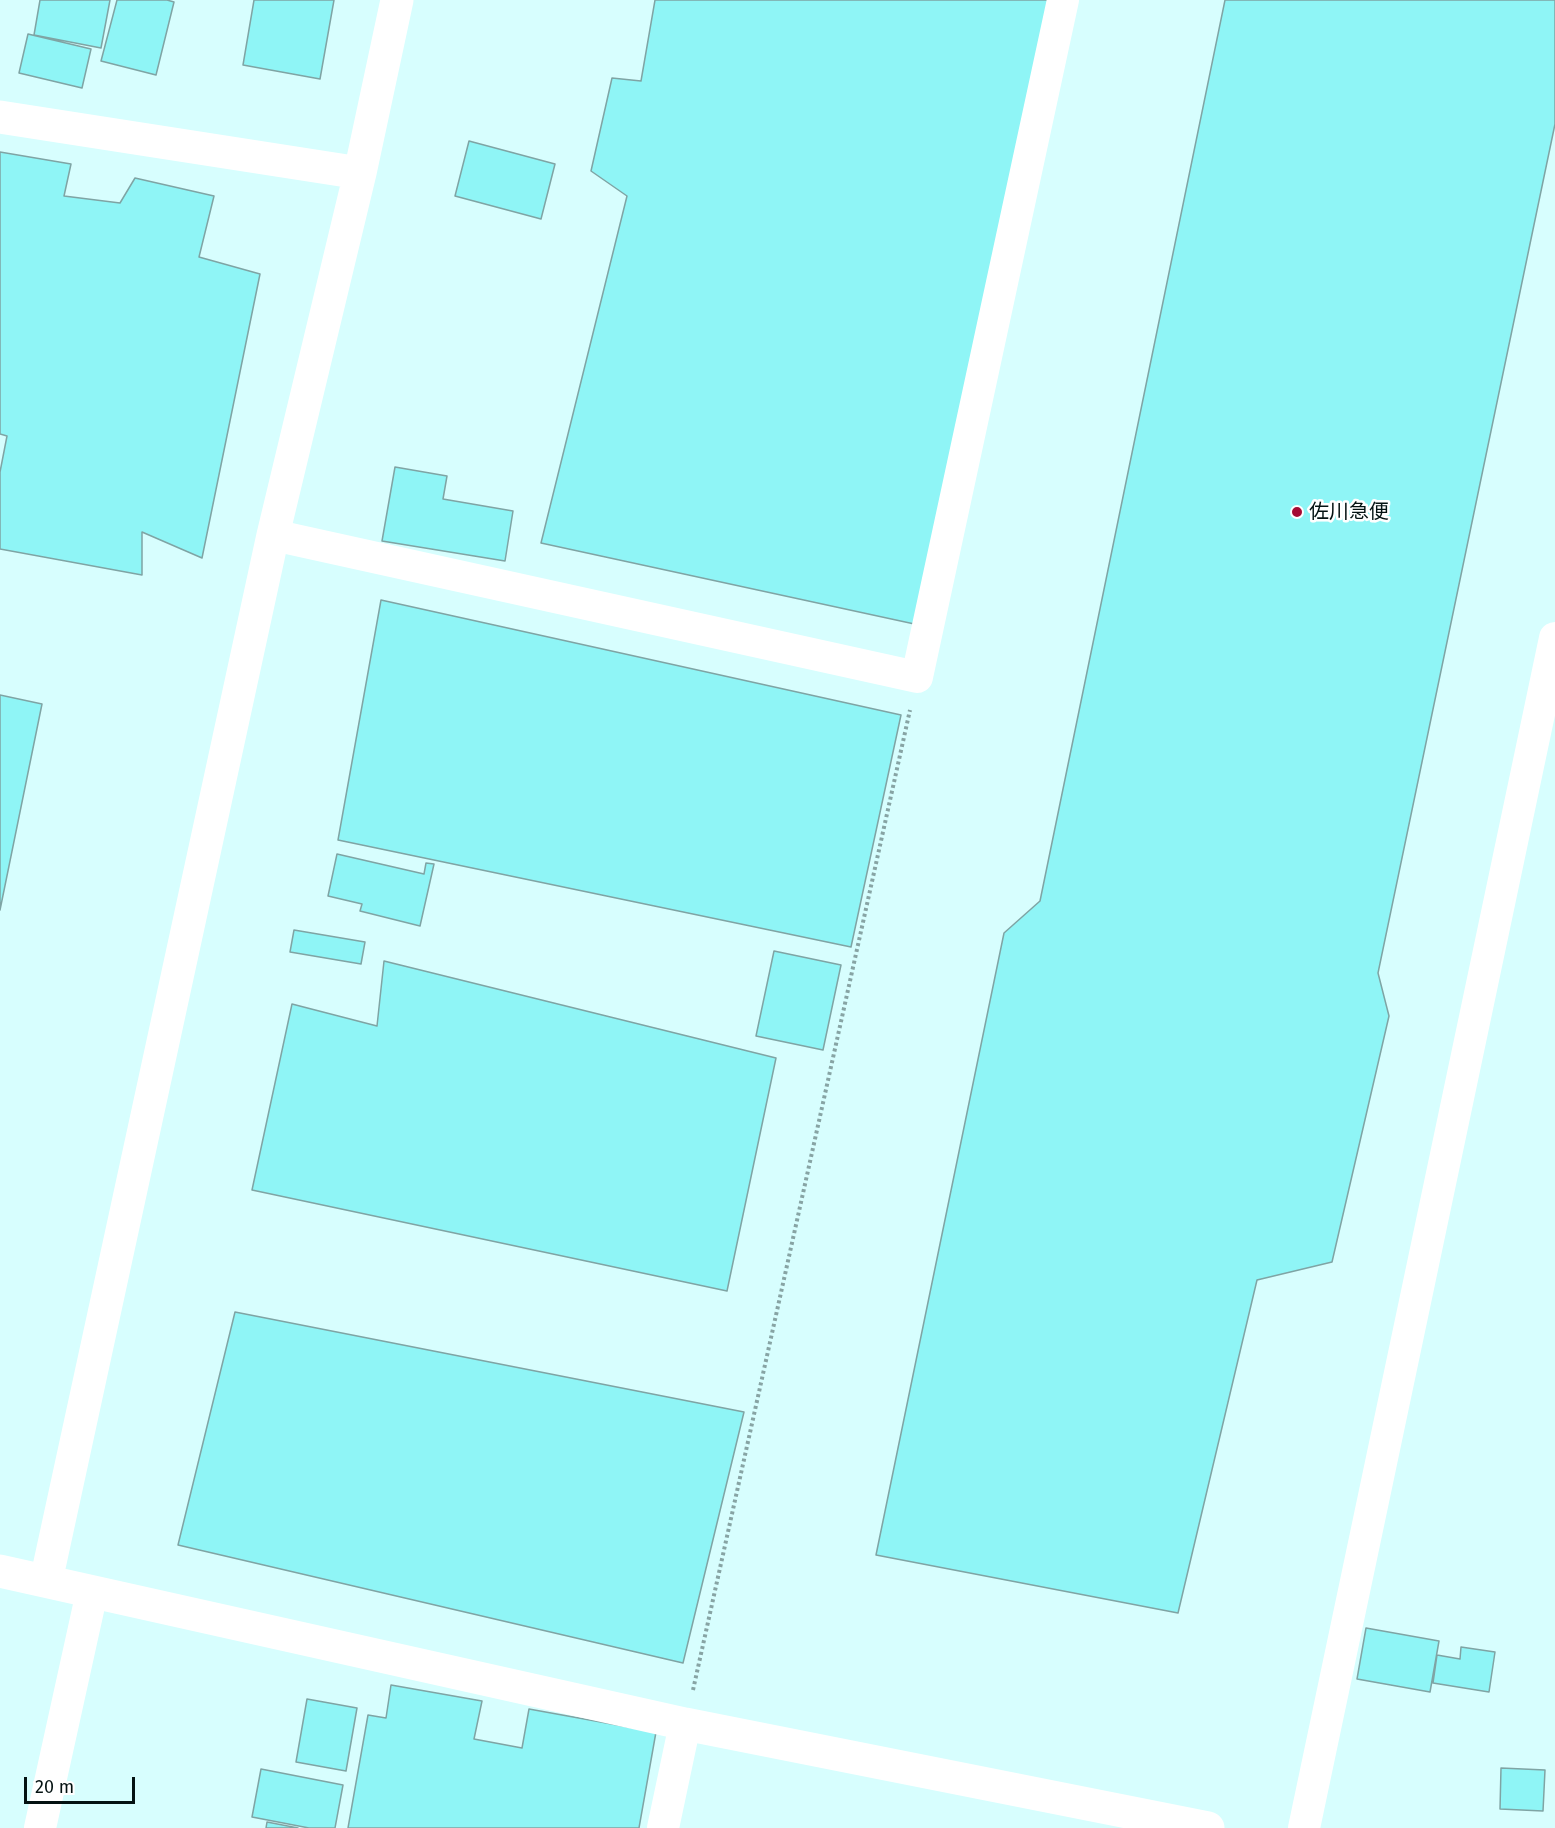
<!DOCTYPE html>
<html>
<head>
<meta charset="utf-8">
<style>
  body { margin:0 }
  #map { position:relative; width:1555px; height:1828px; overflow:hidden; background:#d7fefe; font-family:"Fira Sans",sans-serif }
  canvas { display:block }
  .scale { position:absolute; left:24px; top:1777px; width:111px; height:27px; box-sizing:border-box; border:3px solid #041212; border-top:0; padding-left:8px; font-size:18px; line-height:21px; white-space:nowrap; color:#041212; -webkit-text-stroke:4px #fff; paint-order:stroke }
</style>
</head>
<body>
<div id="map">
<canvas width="1555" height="1828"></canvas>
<div class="scale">20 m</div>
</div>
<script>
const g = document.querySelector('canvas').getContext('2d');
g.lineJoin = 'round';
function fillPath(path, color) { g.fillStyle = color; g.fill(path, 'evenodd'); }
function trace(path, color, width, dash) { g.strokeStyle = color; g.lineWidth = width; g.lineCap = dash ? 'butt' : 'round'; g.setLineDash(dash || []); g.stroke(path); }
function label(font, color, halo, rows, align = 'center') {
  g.font = font + ' "Fira Sans","Noto Sans JP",sans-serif'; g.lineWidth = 5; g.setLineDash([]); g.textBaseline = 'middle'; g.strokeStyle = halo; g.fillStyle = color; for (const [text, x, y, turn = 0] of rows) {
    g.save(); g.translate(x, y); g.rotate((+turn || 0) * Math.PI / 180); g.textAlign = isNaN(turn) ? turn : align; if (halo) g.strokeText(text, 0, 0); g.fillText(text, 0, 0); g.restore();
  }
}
const building = new Path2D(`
  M40 0H110L101 48 34 35Z
  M117 0H167L174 2 156 75 101 61Z
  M254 0H334L320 79 243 65Z
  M655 0H1052L919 625 541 543 627 196 591 171 612 78 641 81Z
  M1225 0H1555V124L1378 973 1389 1016 1332 1262 1257 1280 1178 1613 876 1555 1004 933 1040 901Z
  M28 34 91 49 82 88 19 73Z
  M469 141 555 164 541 219 455 196Z
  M0 152 71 164 64 196 120 203 135 178 214 196 199 257 260 274 202 558 142 532V575L0 549V472L7 436 0 434Z
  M395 467 447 476 443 499 513 511 505 561 382 541Z
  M381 600 901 715 851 947 338 840Z
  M0 695 42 704 0 910Z
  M337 854 424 874 426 863 434 864 420 926 360 911 362 904 328 896Z
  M294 930 365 942 361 964 290 952Z
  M774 951 841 965 823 1050 756 1036Z
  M384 961 776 1058 727 1291 252 1190 292 1004 377 1026Z
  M235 1312 744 1412 683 1663 178 1545Z
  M1366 1628 1439 1641 1430 1692 1357 1679Z
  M1461 1647 1495 1652 1489 1692 1433 1683 1437 1655 1460 1659Z
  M391 1685 482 1701 474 1739 522 1748 529 1709 656 1732 639 1828H348L368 1715 386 1718Z
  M307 1699 357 1708 346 1771 296 1762Z
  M1501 1768 1545 1770 1543 1811 1500 1809Z
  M261 1769 343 1785 335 1828H309L252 1817Z
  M267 1822 298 1828H266Z`);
fillPath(building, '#8ff5f6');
trace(building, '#7fa4a4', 1.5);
trace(new Path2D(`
  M693 1690 910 710`), '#87a4a4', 4, [3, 3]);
trace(new Path2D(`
  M273 535 917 677 1063 0
  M40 1828 92 1592
  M663 1828 685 1724
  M1304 1828 1555 638`), '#fff', 32);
trace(new Path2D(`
  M0 117 360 173
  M0 1571 685 1724 1208 1828
  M46 1581 273 535 360 173 397 0`), '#fff', 33);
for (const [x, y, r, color] of [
  [1297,512,6,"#a50a34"]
]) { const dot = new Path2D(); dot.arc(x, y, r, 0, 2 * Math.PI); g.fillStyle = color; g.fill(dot); trace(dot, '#fff', 2); }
label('20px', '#041212', '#fff', [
  ["佐川急便",1309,512]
], 'left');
</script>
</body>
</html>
